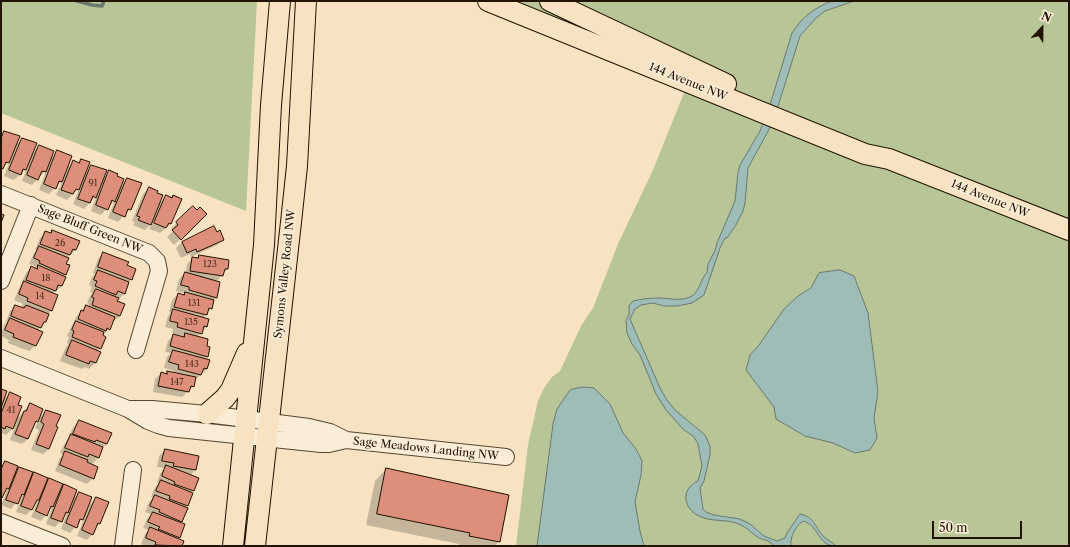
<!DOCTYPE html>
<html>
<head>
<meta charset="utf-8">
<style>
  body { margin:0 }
  #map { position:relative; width:1070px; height:547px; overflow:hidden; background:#f7e3c1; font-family:"Libre Caslon Text",serif }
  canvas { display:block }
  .frame { position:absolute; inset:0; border:2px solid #211300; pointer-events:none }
  .north { position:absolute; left:1022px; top:8px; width:40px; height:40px; -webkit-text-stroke:3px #faedd7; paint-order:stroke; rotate:22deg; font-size:11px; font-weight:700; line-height:16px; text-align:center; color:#211300 }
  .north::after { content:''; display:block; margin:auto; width:14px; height:18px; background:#211300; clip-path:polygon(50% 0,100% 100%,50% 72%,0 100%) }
  .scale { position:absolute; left:932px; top:521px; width:90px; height:18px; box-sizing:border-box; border:2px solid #211300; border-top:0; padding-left:5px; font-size:12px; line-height:14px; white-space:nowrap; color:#211300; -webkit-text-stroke:3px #faedd7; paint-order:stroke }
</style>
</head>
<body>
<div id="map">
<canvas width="1070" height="547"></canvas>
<div class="frame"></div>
<div class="north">N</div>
<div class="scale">50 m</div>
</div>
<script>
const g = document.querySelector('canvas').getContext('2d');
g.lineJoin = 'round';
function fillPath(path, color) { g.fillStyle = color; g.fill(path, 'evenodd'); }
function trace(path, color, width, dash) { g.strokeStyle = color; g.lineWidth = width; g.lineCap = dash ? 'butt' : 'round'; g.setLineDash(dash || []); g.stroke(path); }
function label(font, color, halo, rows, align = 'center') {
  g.font = font + ' "Libre Caslon Text",serif'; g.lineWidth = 3.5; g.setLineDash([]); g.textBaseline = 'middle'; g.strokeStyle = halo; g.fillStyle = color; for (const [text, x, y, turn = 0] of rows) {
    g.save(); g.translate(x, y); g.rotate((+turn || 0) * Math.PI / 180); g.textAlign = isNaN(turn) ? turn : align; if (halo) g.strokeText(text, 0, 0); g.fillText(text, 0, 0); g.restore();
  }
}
fillPath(new Path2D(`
  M1 1H257L246 211 1 113Z
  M505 1H1069V546H516L528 445 538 401 544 388 552 377 560 371 581 326 593 308 618 244 653 170 694 68Z`), '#b7c597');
const water = new Path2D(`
  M832 1H854L825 11 816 18 800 36 773 122 748 168 745 203 743 211 736 225 727 238H725L720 248 704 295 692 303 677 306H664L653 303 641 305 635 309 630 319 660 388 667 400 675 410 705 435 710 446V455L706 472 704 481 700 488 703 509 706 512 714 515 740 519 750 524 764 536 777 541 785 538 787 533 800 514C815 517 814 526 823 536 827 540 832 542 836 546 817 546 820 526 803 521 795 527 790 537 791 546H774C768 539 766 541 759 538 752 534 748 528 741 525 727 518 711 523 697 515 682 506 682 488 698 481L702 466 698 444 694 437 683 429 666 410 656 394 640 355 632 344 627 333 626 320 629 315V306L633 301C641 299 650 298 658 298 669 298 682 302 692 296 700 291 701 277 707 273L708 264 715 251 717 243 735 201 738 173 740 165 760 131 769 108 792 33C802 17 814 8 832 1Z
  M840 270 854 276 868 313 878 392 874 418 877 438 870 450 855 453 833 443 805 436 776 419 774 407 746 370 750 355 759 345 784 309 798 296 811 288 819 273Z
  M583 387 594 388 610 404 623 433 636 449 642 461 641 475 635 502 640 531 644 546H537L553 424 557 409 570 390Z`);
fillPath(water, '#9ebdb9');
trace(water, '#6c796f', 1);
fillPath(new Path2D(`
  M5 132 15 146 22 139 32 153 39 146 50 159 57 152 66 169 74 162 78 163 81 160 84 174 92 166 102 179 110 172 116 177 120 186 127 179 130 209 118 222 108 218 115 200 101 215 91 211 97 195 84 209 73 204 80 187 67 200 56 195 63 180 49 194 39 190 47 169 32 185 22 181 27 168 14 180 4 176 10 161 1 169V135Z
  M149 188 159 204 166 196 172 198 171 224 160 233 149 229 152 223 145 230 133 225 135 222 132 221 143 194Z
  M193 207 197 212 206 214 174 245 167 237 173 231 171 229Z
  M53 231 76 250 66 258V274L63 277 62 286 52 294 51 311 48 314 45 322 37 331 42 332 35 346 29 351 8 343 9 340 1 336V334L4 325 7 322H6L10 311 16 306 21 308 23 304 14 300 26 273 31 267 34 269 35 266 29 264 34 253 37 250H35L40 238 46 232 50 234Z
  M223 240 217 245 191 257 190 254 181 258 176 248 182 242Z
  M103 253 126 266 135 269 124 294 116 302 120 316 114 321H113L109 329 102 336 100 348 97 351 100 352 95 363 89 369 85 367 82 369 60 361 66 347 69 344 67 343 69 337 67 336 76 317 86 306 88 307 89 304 87 303 90 296 93 293 90 292 92 287 89 285 92 277 95 274 93 273 98 259Z
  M199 256 227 269 216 282V298L213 301 211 308 203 318 206 327 197 337 207 356 204 359 207 369 194 381 193 386 182 397 153 392 155 379 161 373 165 374 168 372 173 373 174 371 164 368 167 357 171 353 165 352 168 341 174 335 181 338 183 336 172 333 173 329 165 327 168 316 171 313 169 312 172 300 178 294 182 295 185 293 176 291 179 279 186 272 187 264 193 258 196 259Z
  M1 390 3 400 10 393 17 405 15 421 30 404 38 419 46 411 49 449 43 454 31 450 39 430 35 428 39 419 33 426 28 439 22 444 10 440 15 426 6 435 1 432Z
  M79 421 107 444 101 449 98 458 92 464 86 461 93 478 87 484 55 471 60 458 64 455 60 453 66 441 69 437 73 427Z
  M165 450 198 457 195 470 190 476 198 479 193 491 190 493 192 494 185 508 181 521 179 523V537L177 539 182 541 181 546H145L141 544 145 534 149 530 143 528 147 519 151 514 145 512 149 502 153 498 151 497 155 487 159 483 157 482 161 472 165 468 157 467 159 456Z
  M5 462 14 473 19 468 29 479 35 474 44 485 49 480 59 491 64 486 73 499 79 493 87 507 96 498 108 503 99 524 95 529 92 534 87 540 77 536 85 516 70 533 61 529 67 513 55 527 46 524 52 507 41 521 31 517 38 500 34 504 31 510 26 515 16 512 23 494 11 509 1 505 8 488 1 498V466Z
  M386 469 499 542 494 546H459V544L366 525 375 481Z`), '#0003');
trace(new Path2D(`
  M77 1 92 5 102 6 104 1`), '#6c796f', 3.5);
const building = new Path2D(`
  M4 131 20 136 9 163 6 162 3 169 1 168V139Z
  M22 138 37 143 26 170 23 169 21 175 9 170Z
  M39 145 54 151 46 172 42 171 38 180 27 175Z
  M57 150 72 156 62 182 59 181 56 189 44 184Z
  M81 159 90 162 79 190 76 189 73 194 61 190 73 160 79 163Z
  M91 165 107 170 96 198 93 196 90 203 78 199Z
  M109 170 118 174 117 176 124 179 115 202 112 200 108 210 96 205Z
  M127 178 142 183 131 210 128 209 125 217 113 212Z
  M149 187 158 191 157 193 163 195 151 225 138 220 140 217 137 216Z
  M166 195 172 198 173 195 182 199 171 224 169 223 166 228 154 223Z
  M193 206 197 210 200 207 207 214 181 240 172 230 178 225 176 222Z
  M1 214 4 215 1 223Z
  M214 226 217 232 220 230 224 240 197 252 196 249 187 253 182 242Z
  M52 230 80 241 76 250 73 249 70 255 40 244 45 231 51 233Z
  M39 246 69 258 66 264 70 265 66 275 39 263 40 261 34 258Z
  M103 252 129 262 127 265 136 269 132 280 98 267Z
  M199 255 229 260 228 269H225L223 276 190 271 192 257 198 258Z
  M38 265 66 277 62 286 58 285 56 291 26 280 31 266 37 269Z
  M98 270 129 282 125 294 118 291 116 295 95 286 97 281 94 280Z
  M185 272 220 282 217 298 189 290V287L181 285Z
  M24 281 58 295 52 311 27 301 28 298 19 294Z
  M96 289 119 298 117 301 125 304 120 316 92 305 94 298 92 297Z
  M185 292 214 300 212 309 209 308 207 315 174 307 178 293 184 295Z
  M15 305 24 308 26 305 49 314 46 322H44L41 328 11 316Z
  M86 305 115 317 110 330 107 328 106 331 78 319 81 310 83 311Z
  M173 309 209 319 207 327 204 326 202 334 177 327 178 323 170 321Z
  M10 318 43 332 36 346 13 337 14 334 5 330Z
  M76 321 104 332 103 335 106 337 101 349 72 337 74 331 72 330Z
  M185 333 208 339 207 346 210 347 208 357 170 346 173 334 184 337Z
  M72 340 101 352 96 363 90 361 89 364 66 355Z
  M173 350 210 360 207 369 204 368 201 375 178 369 179 365 169 362Z
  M167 371 196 377 194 387 191 386 189 392 158 386 161 372 167 374Z
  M1 389 7 391 1 408Z
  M10 392 21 397 18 405 22 406 13 429 6 426 5 429 1 427V414Z
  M30 403 43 409 38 422 36 421 28 439 15 434 24 411H26Z
  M46 410 61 415 56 426 58 427 49 449 36 444 44 424 41 422Z
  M79 420 112 433 107 444 96 440 95 442 73 434Z
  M71 434 103 447 99 458 89 454 88 457 65 448Z
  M165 449 199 456 196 470 173 466 174 463 162 461Z
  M65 451 88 460 87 462 98 467 94 479 60 465Z
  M5 461 18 466 9 489 7 488 2 498H1V470Z
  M166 465 199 478 194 491 174 484 175 482 162 476Z
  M19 467 33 472 24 495 22 494 18 504 6 500Z
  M386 468 509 495 500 542 469 536 470 533 377 514Z
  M34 472 48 478 39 500H37L32 510 21 506Z
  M49 478 63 484 53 507 51 506 47 516 36 511Z
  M161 480 193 493 188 506 169 499 170 496 156 491Z
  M64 484 77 490 68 513 66 512 62 522 51 518Z
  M79 492 92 497 83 520 80 519 77 528 66 523Z
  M155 495 188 508 182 522 159 512 160 510 150 506Z
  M96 497 109 502 100 524 98 523 93 535 82 530Z
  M153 512 185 524 180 538 158 529 160 527 148 522Z
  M150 527 184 541 182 546 155 545 156 542 146 538Z`);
fillPath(building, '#de8f7c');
trace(building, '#211300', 1);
const minor = new Path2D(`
  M1 194 149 253 157 261 159 271 136 350
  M1 281 31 205
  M1 358 128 409 148 421 158 425 169 428 321 444H329L346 440 506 457
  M130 409H152L207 414 309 427 330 432 346 440
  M1 522 62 546
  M123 546 133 470`);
const major = new Path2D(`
  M488 1 813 133 865 154 889 159 1069 230
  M550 1 726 84
  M207 414 225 398 231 390 247 353
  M233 546 264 245 271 105 280 1
  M255 546 292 213 297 166 306 1`);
trace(minor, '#564730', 18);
trace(major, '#211300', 22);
trace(minor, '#faedd7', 16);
trace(major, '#f7e3c1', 20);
label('9px', '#50321f', null, [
  ["91",93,183],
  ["26",60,243],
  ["123",210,264],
  ["18",46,278],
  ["14",40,296],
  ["131",194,303],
  ["135",191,322],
  ["143",192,364],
  ["147",177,382],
  ["41",11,410]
]);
label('11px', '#211300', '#faedd7', [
  ["144 Avenue NW",688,82,22],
  ["144 Avenue NW",990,199,22],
  ["Sage Bluff Green NW",90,229,22],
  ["Symons Valley Road NW",285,274,-84],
  ["Sage Meadows Landing NW",426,449,6]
]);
</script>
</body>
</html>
